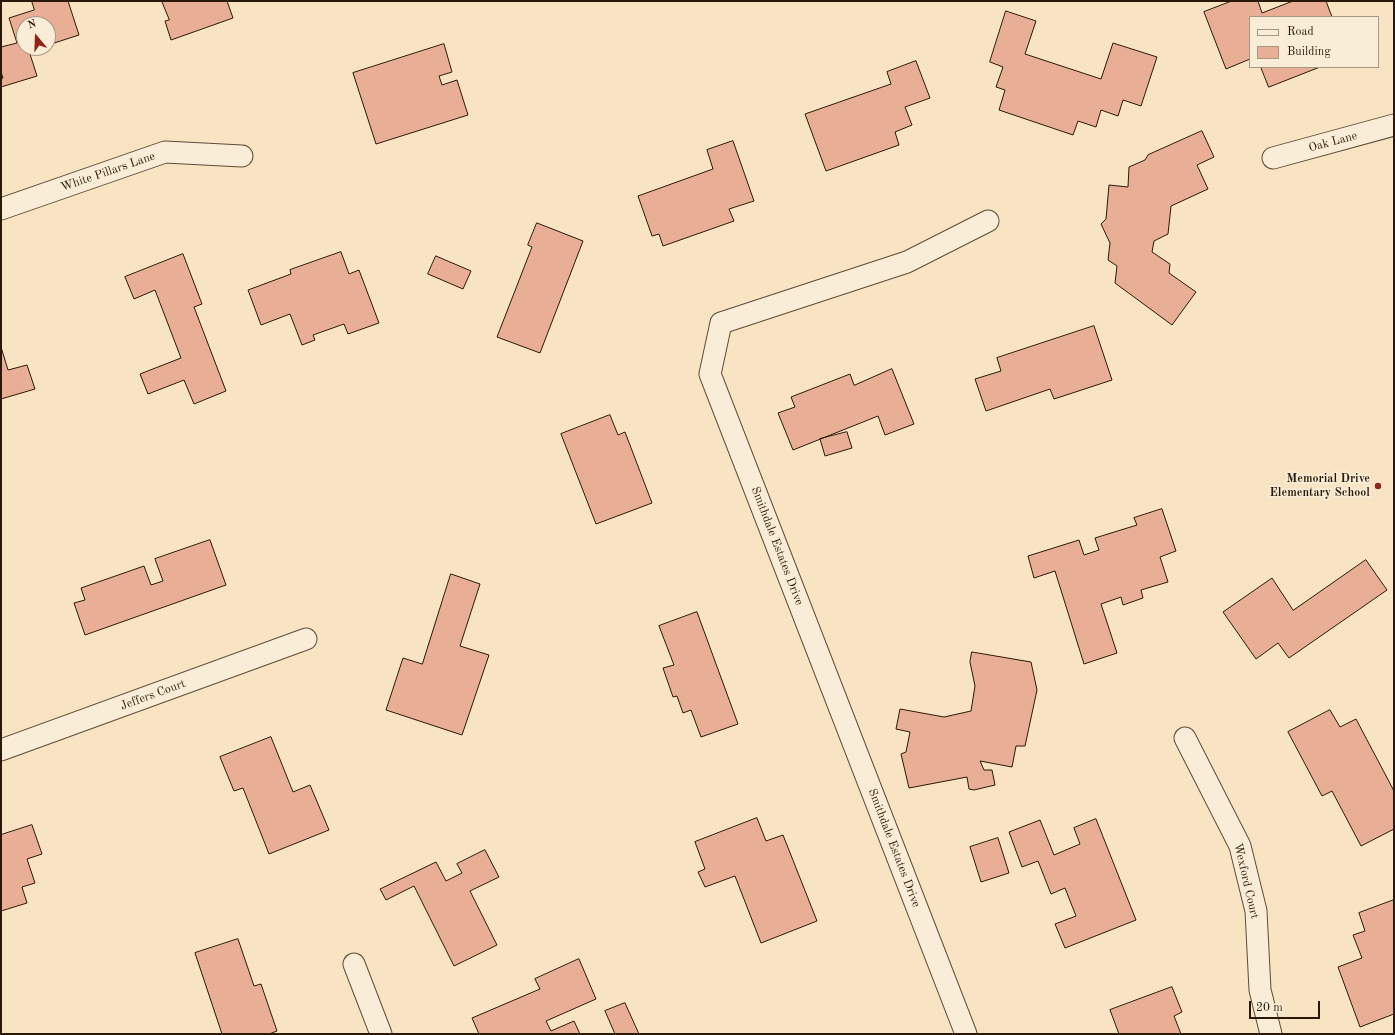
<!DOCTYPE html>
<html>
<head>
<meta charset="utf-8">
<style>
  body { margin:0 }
  #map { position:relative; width:1395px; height:1035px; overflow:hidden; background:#f8e3c2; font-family:"Old Standard TT",serif }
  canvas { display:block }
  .frame { position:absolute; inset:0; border:2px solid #2b1908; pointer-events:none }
  .legend { position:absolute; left:1249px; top:16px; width:130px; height:52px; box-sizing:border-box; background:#faedd7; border:1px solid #a79884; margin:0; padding:5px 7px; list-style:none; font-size:12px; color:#2b1908 }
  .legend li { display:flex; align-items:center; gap:8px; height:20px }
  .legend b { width:20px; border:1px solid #a79884 }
  .north { position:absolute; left:16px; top:16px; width:40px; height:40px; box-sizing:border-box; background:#faedd7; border:1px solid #a79884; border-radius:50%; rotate:341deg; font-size:11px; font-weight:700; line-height:16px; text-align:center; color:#2b1908 }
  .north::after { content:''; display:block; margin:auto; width:14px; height:18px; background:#8f2418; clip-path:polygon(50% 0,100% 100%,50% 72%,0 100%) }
  .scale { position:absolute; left:1249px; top:1001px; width:71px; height:18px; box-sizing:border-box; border:2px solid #2b1908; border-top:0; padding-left:5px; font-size:12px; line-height:14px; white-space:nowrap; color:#2b1908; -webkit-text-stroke:3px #faedd7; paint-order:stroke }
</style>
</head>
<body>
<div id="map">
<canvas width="1395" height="1035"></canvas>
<div class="frame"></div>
<ul class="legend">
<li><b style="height:5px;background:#faedd7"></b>Road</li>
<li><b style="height:11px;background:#e8af96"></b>Building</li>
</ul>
<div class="north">N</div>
<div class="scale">20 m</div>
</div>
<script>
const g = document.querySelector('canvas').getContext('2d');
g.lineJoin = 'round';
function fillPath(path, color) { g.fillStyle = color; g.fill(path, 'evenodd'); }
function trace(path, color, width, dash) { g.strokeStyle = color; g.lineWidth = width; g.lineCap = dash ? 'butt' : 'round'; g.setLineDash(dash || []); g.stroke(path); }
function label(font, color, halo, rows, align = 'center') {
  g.font = font + ' "Old Standard TT",serif'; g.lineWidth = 3.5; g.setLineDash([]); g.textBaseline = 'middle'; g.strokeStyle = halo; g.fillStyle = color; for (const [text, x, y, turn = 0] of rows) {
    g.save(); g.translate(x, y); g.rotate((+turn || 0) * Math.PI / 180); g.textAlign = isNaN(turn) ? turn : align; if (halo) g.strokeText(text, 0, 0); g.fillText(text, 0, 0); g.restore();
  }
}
const building = new Path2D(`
  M32 1H68L79 35 48 45V24H24V48H38L29 51 37 76 1 87V79L3 78 1 72V47L17 43 9 18 34 10Z
  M162 1H227L233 18 171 40 165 21 169 20Z
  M1232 1H1258L1262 13 1293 1H1326L1332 17H1250V59L1226 69 1204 12Z
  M1006 11 1036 21 1025 54 1101 79 1113 43 1157 57 1141 106 1123 100 1118 116 1101 110 1096 127 1078 121 1073 135 999 110 1005 90 996 87 1003 67 990 62Z
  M444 44 452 72 439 76 442 85 457 80 468 115 376 144 353 73Z
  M916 61 930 98 905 107 912 125 895 132 899 145 826 171 805 114 891 84 887 72Z
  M1261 67H1320L1269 87Z
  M1202 131 1214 157 1197 165 1208 189 1171 206 1168 234 1154 241 1152 252 1170 264 1169 273 1196 292 1172 325 1115 283 1117 266 1108 260 1110 243 1101 224 1106 219 1109 185 1128 187 1129 167 1145 160 1148 155Z
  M733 141 754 201 729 209 734 221 663 246 659 234 652 236 638 196 713 169 707 150Z
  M537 223 583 241 540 353 497 337 532 247 528 245Z
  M341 252 349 274 359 270 379 323 348 334 344 324 313 335 315 340 302 345 290 314 261 325 248 290 291 274 290 270Z
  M183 254 202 304 194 307 226 391 194 404 184 380 148 394 140 374 181 358 155 290 134 299 125 277Z
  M436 256 471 271 463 289 428 274Z
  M1094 326 1112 380 1054 399 1050 389 986 411 975 379 1001 371 997 358Z
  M1 347 8 370 27 365 35 389 1 399Z
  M892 369 914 424 885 435 878 416 793 450 778 413 795 407 791 397 850 374 854 385Z
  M610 415 618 435 625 432 652 503 596 524 561 434Z
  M847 432 852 448 825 456 820 439Z
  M1162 509 1176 551 1160 557 1168 582 1141 590 1143 598 1123 605 1121 597 1101 604 1117 653 1084 664 1055 571 1034 578 1028 556 1079 540 1084 555 1099 550 1095 538 1137 525 1134 518Z
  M210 540 226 585 85 635 74 603 85 600 81 588 144 566 151 585 163 581 155 559Z
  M1366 560 1387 590 1289 658 1278 643 1256 659 1223 612 1272 578 1293 610Z
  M451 574 480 584 460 646 489 655 462 735 386 710 403 658 422 664Z
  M697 612 738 724 701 737 691 710 683 713 677 696 673 697 663 668 674 665 659 626Z
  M972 652 1031 662 1037 690 1025 746H1016L1012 767 980 761 984 770H992L995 785 974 790 969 789 967 777 909 788 901 754 906 752 910 732 896 729 900 709 944 717 971 711 975 686 970 662Z
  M1330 710 1340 727 1356 719 1394 791V829L1361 846 1332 791 1322 796 1288 732Z
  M271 737 293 792 310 785 329 830 269 854 243 788 234 791 220 757Z
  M757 818 766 841 783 835 817 921 761 943 735 876 705 887 698 872 705 869 695 842Z
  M1096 819 1136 920 1065 948 1055 924 1076 916 1065 888 1051 894 1038 861 1022 867 1009 832 1040 820 1054 855 1080 844 1074 828Z
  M32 825 42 854 27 859 35 883 22 887 27 903 1 911V835Z
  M998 838 1009 873 981 882 970 847Z
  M485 850 499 877 470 891 497 945 454 966 414 886 386 900 380 889 436 862 446 881 462 873 457 864Z
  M1394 900V1014L1360 1027 1338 967 1362 958 1353 935 1365 931 1359 913Z
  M238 939 254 986 261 984 277 1031 269 1034H222L195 953Z
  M579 959 596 999 546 1021 551 1031 574 1021 580 1034H479L472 1018 540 989 535 979Z
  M1172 987 1182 1012 1174 1016 1181 1034H1119L1110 1010Z
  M625 1003 639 1034H615L605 1011Z`);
fillPath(building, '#e8af96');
trace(building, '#2b1908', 1);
const street = new Path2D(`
  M1273 158 1394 125
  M1 209 165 152 242 156
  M1185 738 1240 846 1256 911 1260 990 1271 1034
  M1 750 306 639
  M354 964 381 1034
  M966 1034 710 374 721 323 907 262 988 221`);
trace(street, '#5e4c36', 23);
trace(street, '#faedd7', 21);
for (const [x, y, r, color] of [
  [1378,486,4,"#8f2418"]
]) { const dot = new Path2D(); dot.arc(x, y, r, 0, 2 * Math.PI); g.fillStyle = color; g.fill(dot); trace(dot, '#faedd7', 1.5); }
label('12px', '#2b1908', '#faedd7', [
  ["Oak Lane",1333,142,-15],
  ["White Pillars Lane",108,172,-19],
  ["Smithdale Estates Drive",777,546,69],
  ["Jeffers Court",153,695,-20],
  ["Smithdale Estates Drive",894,848,69],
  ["Wexford Court",1246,881,77]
]);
label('bold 12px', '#2b1908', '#faedd7', [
  ["Memorial Drive",1370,479],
  ["Elementary School",1370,493]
], 'right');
</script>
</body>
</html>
